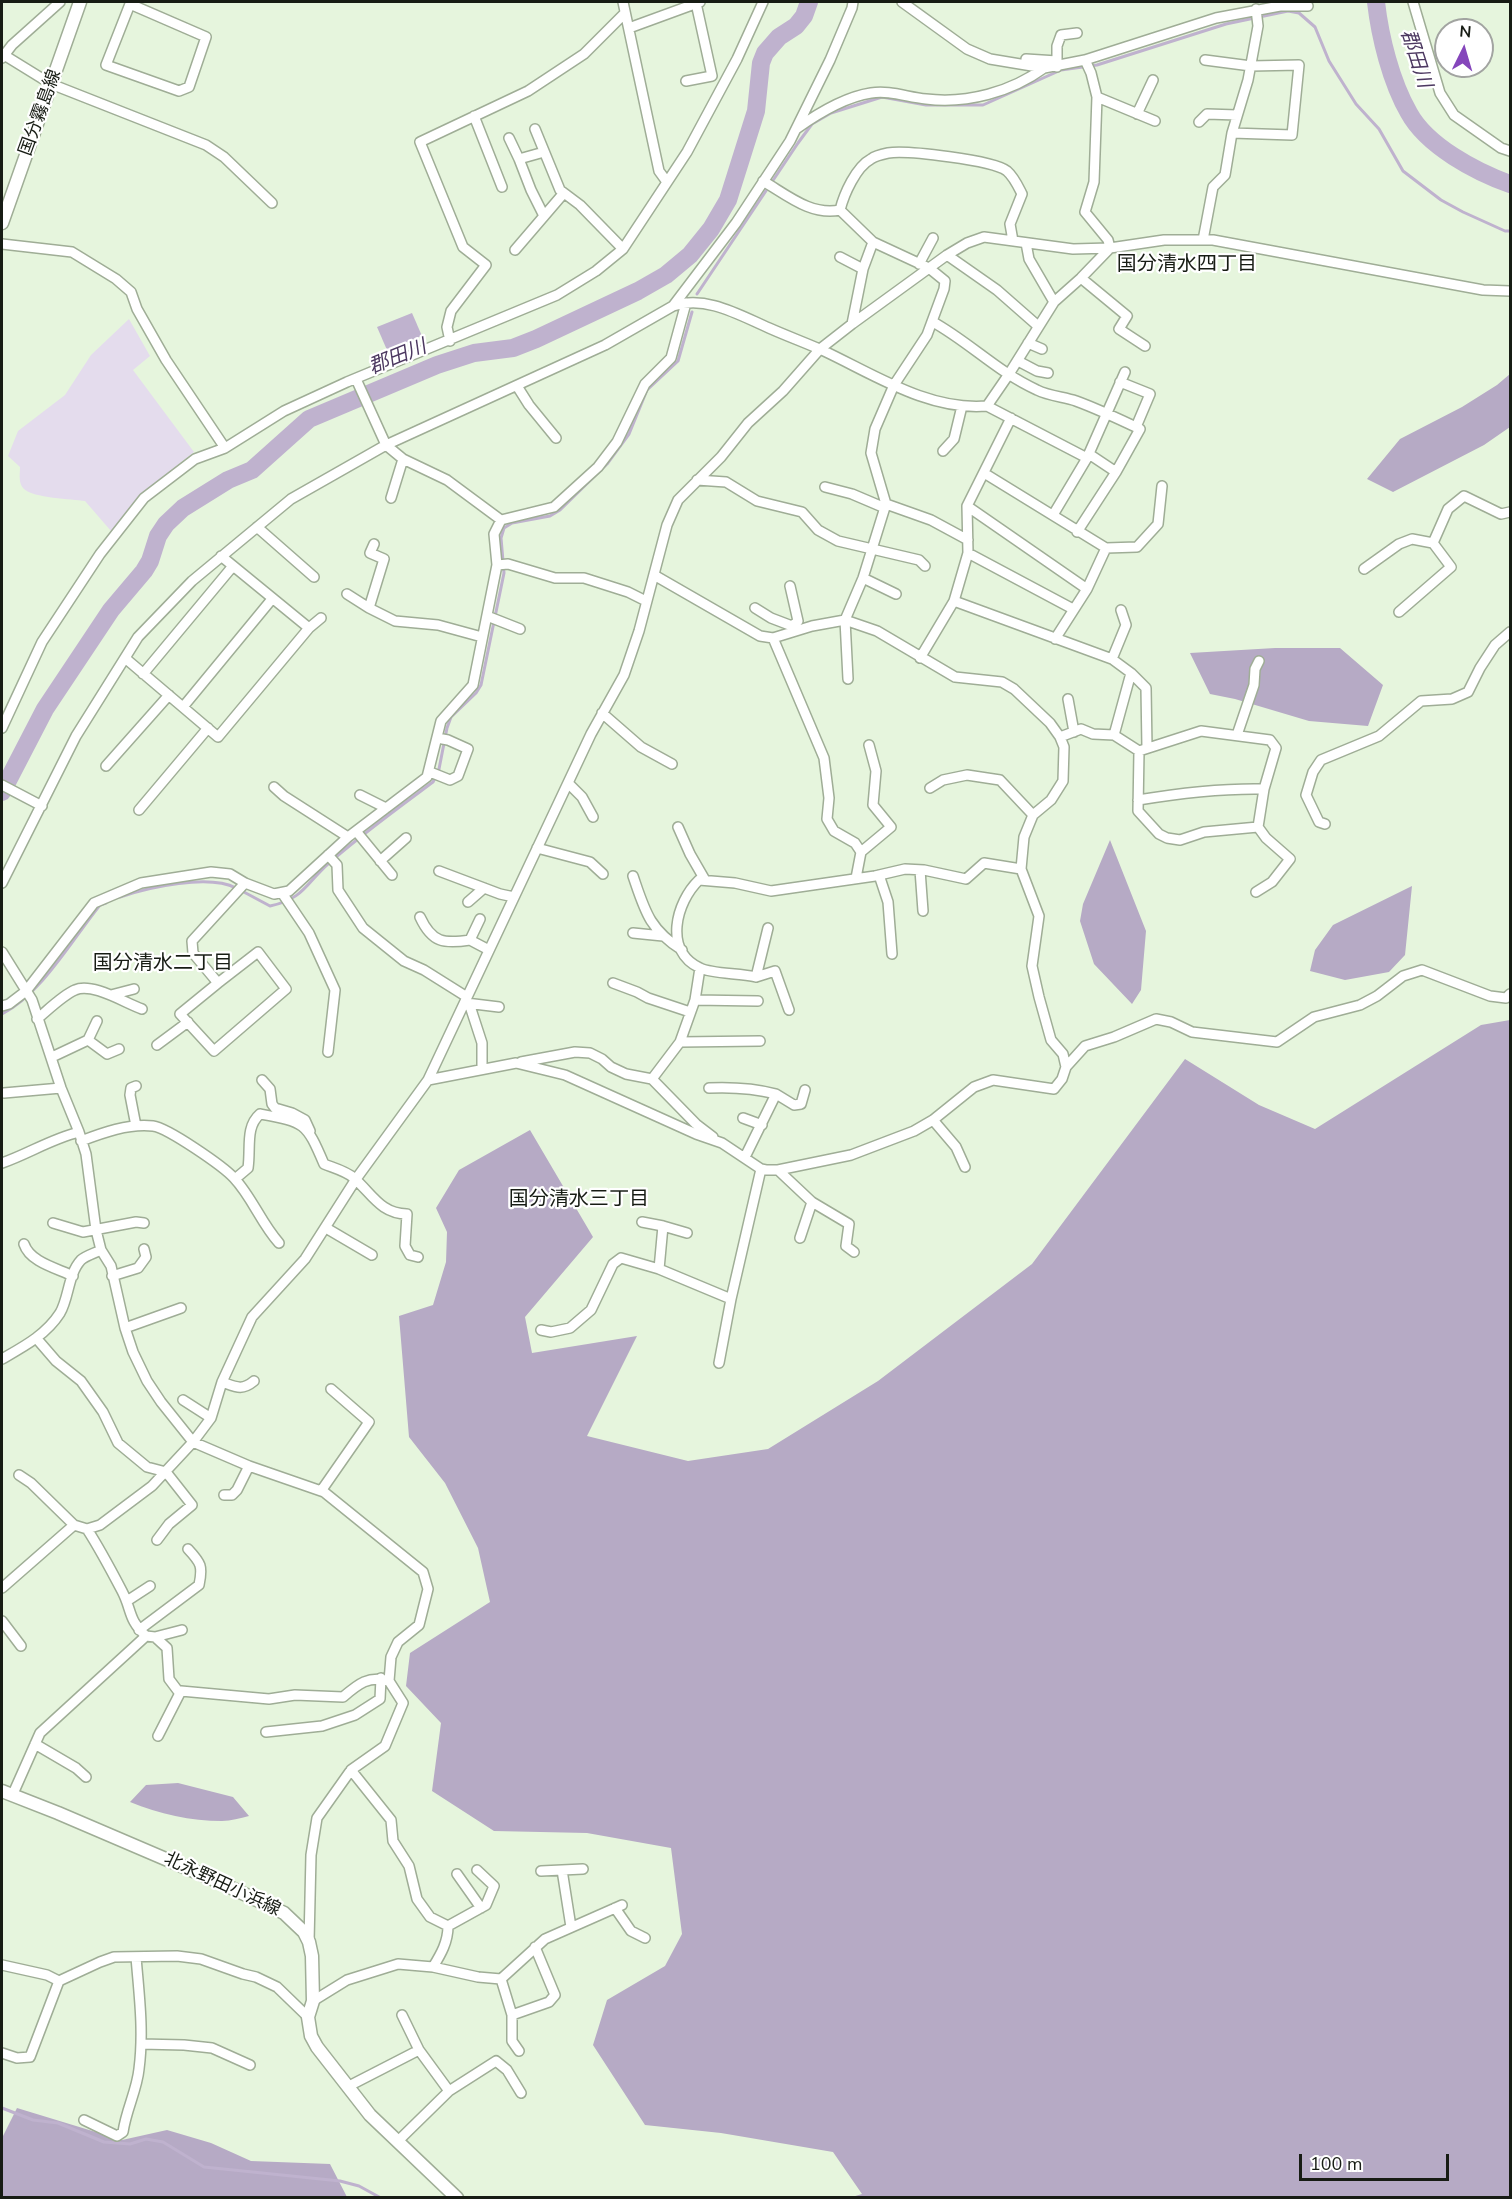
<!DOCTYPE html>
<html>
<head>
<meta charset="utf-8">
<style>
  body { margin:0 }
  #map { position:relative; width:1512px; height:2199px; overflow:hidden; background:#e6f5dd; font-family:"Nunito Sans",sans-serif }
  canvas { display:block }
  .frame { position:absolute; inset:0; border:3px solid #171c14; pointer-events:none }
  .north { position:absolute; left:1434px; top:18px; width:60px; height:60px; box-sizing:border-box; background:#fff; border:2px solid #a2a4a1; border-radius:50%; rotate:5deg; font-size:16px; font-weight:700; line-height:24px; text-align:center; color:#171c14 }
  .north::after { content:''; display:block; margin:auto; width:21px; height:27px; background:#8546bb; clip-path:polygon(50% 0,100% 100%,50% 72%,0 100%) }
  .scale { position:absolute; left:1299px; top:2154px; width:150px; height:27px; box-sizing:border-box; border:3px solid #171c14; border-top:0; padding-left:8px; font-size:18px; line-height:21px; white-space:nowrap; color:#171c14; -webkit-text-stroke:4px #fff; paint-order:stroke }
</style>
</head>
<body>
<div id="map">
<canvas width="1512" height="2199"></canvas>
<div class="frame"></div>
<div class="north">N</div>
<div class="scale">100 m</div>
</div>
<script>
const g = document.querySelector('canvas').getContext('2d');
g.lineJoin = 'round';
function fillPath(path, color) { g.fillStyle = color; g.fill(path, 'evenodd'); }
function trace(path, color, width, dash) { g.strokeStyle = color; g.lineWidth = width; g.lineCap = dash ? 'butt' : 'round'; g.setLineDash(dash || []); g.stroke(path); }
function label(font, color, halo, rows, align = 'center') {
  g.font = font + ' "Nunito Sans","Noto Sans JP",sans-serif'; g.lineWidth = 4.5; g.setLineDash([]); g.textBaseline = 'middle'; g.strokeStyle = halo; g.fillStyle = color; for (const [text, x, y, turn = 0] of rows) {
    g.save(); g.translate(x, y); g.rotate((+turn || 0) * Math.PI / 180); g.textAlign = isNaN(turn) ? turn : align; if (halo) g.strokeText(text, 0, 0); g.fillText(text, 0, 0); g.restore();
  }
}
fillPath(new Path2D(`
  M129 319 150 356 133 370 194 452 140 495 111 531 85 501C72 499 33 498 24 489 18 483 20 475 20 467L8 456 18 431 65 395 91 355Z`), '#e4dced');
fillPath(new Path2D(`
  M1510 374V427L1484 445 1393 492 1367 479 1400 439 1462 407 1497 385Z
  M1275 648H1340L1383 685 1368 726 1309 721 1235 699 1210 694 1190 653Z
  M1110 840 1146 931 1141 990 1132 1004 1094 964 1080 921 1083 904Z
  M1412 886 1405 955 1389 972 1345 980 1310 971 1315 950 1333 925Z
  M1510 1020V2197H852L862 2194 833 2152 721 2133 645 2125 593 2045 607 2000 665 1966 682 1934 671 1848 587 1833 494 1831 432 1791 441 1723 406 1686 410 1653 490 1602 478 1548 445 1483 409 1437 399 1316 433 1305 446 1262 447 1232 436 1208 459 1170 530 1130 593 1237 525 1317 532 1353 637 1336 587 1436 688 1461 768 1449 878 1381 1032 1264 1185 1059 1259 1105 1315 1129 1481 1025Z
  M178 1783 233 1797 249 1816C240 1818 231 1821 222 1821 191 1821 159 1814 130 1802L146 1785Z
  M17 2108 122 2140 167 2130 211 2143 251 2161 330 2164 347 2197H2V2138Z`), '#b6aac5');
fillPath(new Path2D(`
  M412 313 422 336 387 350 377 327Z`), '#bfb2ce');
trace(new Path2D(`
  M697 294 798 143 812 124 831 113 882 97 926 105H983L1061 70 1097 65 1226 24 1288 11 1299 13 1315 27 1329 61 1356 104 1379 129 1403 171 1441 200 1463 212 1505 231H1510
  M242 891 270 906C304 899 306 883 329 863 362 834 398 808 433 782L439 769 447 728 451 717 476 693 481 685 504 573 501 538 504 528 512 523 550 516 560 510 607 464 629 434 647 390 678 361 692 312
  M120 897C149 887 209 874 236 888
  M2 1014C42 993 71 941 100 905L106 903
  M2 2108 33 2120 58 2123 104 2142 130 2144 146 2139 163 2142 204 2167 340 2181 359 2186 381 2198`), '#bfb2ce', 3);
trace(new Path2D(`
  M1376 2C1380 37 1391 82 1409 113 1427 146 1476 172 1510 184
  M2 792 45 709 111 610 144 571 150 561 158 536 166 524 183 508 228 480 252 470 309 419 437 365 474 353 513 348 536 339 638 291 666 275 690 255 711 229 728 200 756 111 761 63 765 53 779 37 796 26 804 16 809 2`), '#bfb2ce', 18);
const minor = new Path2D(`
  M623 2 659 171 667 182
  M902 2 967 49 990 59 1044 68 1085 60 1091 73 1097 97 1094 182 1085 212 1108 240 1110 248
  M1413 2 1440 93 1454 115 1501 148 1510 151
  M130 4 206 37 189 87 179 91 106 65 130 4 131 2
  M629 28 700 2
  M4 55 51 84 206 145 224 157 272 203
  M2 58 12 45 60 2
  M1026 59 1057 61
  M1085 60 1216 18 1280 6H1308
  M1205 60 1251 66 1299 65 1292 135 1232 133
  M1057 67V46L1061 35 1077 33
  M686 81 712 76 696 3
  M1097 97 1155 121
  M1137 114 1153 80
  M474 116 502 187
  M1199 122 1207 114 1237 115
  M535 129 560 190 580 205 623 249
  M796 129C817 114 844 97 871 93 889 90 907 97 926 99 967 104 1011 92 1044 68
  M509 138 519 159
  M544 152 519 159 531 190 544 216
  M763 181C787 195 811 216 840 210 844 194 856 167 871 159 875 156 883 154 888 153 906 150 993 160 1007 171 1014 177 1018 186 1022 194L1010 224 1013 241
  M840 210 873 242 863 269 852 324
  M1203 240 1213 187 1225 175 1232 133 1248 80 1258 26 1256 9
  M1026 243 1029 259 1054 302
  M2 244 72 252 116 279 131 292 137 309 166 360 225 448
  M515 250 563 194
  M947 255 997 290 1038 326
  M840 257 863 269
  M919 264 933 238
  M1081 278 1127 316 1119 329 1145 346
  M673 306 736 223 790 141 830 60 852 8 853 2
  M933 322C969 342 999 373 1037 390 1049 396 1064 397 1076 401 1098 409 1119 419 1140 429L1116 472 1077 532
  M450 341 447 327 451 311 486 265 463 247 420 142 528 91 584 54 625 13
  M1028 343 1042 349
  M1018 361 1037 371 1048 373
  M356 379 386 445 403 459 447 480 501 520 494 534 497 565 508 564 555 578H584L628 592 646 601
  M1120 382 1150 394 1136 427
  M517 386 529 405 556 438
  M987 406 1087 458 1053 515
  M943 451 954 439 962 406
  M1089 454 1116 472
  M1087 458 1125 372
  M984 473 1106 548 1087 589 1055 639
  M697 480 726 482 757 501 802 512 818 530 838 541 919 560 925 566
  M825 487 852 494 885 508
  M391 498 403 459
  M886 504 931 520 968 540
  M967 506 1087 589
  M501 520 554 507 598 467 617 442 645 384 671 358 686 303
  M257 527 314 577
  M1106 548 1137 547 1158 524 1162 486
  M968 553 1073 609
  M1364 569 1399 544 1412 539 1433 543
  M863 578 896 594
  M790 586 798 621 792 626
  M347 594 369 608 395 621 438 625 482 637
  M954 601 1112 659 1131 673 1146 688 1147 748
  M369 608 384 559 370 553 374 544
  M755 608 771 618 792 626 795 631
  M1399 612 1451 567 1433 543 1448 509 1464 496 1501 514 1510 512
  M487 616 520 629
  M309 628 321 618
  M773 638 824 758 829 798 827 819 834 831 855 843 861 852 856 878
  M125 658 218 737 309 628 221 556
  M920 658 954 601 968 553 967 506 1011 418
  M1112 659 1126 625 1121 610
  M143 674 233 566
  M848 679 845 620 863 578 886 504 871 453 875 429 894 385 927 335 944 289 945 281 929 268 873 242
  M1068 699 1074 732
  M183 707 272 599
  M602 713 641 747 672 764
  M2 728 42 642 100 554 144 498 195 459 225 448 284 411 347 382 557 295 596 271 623 249 687 152 737 59 763 2
  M1114 735 1131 673
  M1237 735 1254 685 1255 669 1259 661
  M1060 737 1081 729 1093 734 1114 735 1139 751 1201 731 1270 740 1276 748 1264 789 1258 827 1204 832 1180 840 1167 838 1159 834 1138 811 1139 751
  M106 766 169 695
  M430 772 450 780 458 776 468 749 448 740 437 738
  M568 783 582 797 593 817
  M2 785 42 806
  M274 787 284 796 348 837
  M930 788 943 780 967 775 1000 780 1033 815
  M360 795 386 808
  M1138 800C1180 793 1221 788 1264 789
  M139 810 208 728
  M1325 824 1319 822 1306 795 1313 772 1321 760 1379 736 1421 701 1452 699 1468 692 1480 668 1495 645 1510 632
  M678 827 690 854 705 880
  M356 831 392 875
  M537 848 590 862 603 874
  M861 852 891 827 873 805 876 771 869 745
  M328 855 337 865 338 890 363 928 404 961 424 970 467 997
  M380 861 406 838
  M920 870 923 911
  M439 871 500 894 514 897
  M879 875 888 902 892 954
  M633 876C645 911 649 929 682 950
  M2 883 76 736 138 637 192 581 291 499 386 445 605 345 673 306C706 295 739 315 769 328 787 336 806 343 824 351 875 375 929 411 987 406L1009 374 1054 302 1081 278 1110 248
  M1256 892 1272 882 1290 859 1266 838 1258 827
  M282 893 309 933 335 990 328 1052
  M468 902 484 888
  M420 917C432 943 444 944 470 940
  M480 919 470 940 489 950
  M768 928 756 977C740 973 712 974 700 968 663 951 676 902 699 880L735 883 771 891 875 876 905 869 924 870 966 879 984 863 1021 869
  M633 933 663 936
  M2 952 32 1000 61 1088 79 1132 86 1154 96 1230 101 1250 111 1266 125 1328 133 1352 147 1381 161 1402 193 1442 249 1466 324 1492 423 1572 428 1589 419 1625 398 1642 391 1657 389 1681 403 1703 385 1746 351 1770 317 1818 311 1855 309 1942
  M756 977 775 971 789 1010
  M218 983 180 1014 214 1051 286 989 258 952 218 983 193 953 192 941 245 883 274 894 289 891 348 837 427 777 441 721 473 685 497 565
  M613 983 637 992 648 998 690 1012
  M111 995 134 989
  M695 1000 758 1001
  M466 1003 499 1007
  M469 1003 482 1043V1069
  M2 1006 9 1004 26 991 94 903 141 883 211 872 230 874 245 883
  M37 1019C48 1010 63 995 75 990 92 982 125 1003 142 1009
  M88 1040 97 1021
  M680 1042 760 1041
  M157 1045 188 1022
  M52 1057 88 1040 107 1054 119 1049
  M521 1062 575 1052 590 1053 602 1059 611 1067 626 1074 652 1079 696 1124 713 1137
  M1066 1067 1085 1046 1114 1037 1156 1019 1171 1022 1192 1032 1277 1042 1314 1017 1360 1005 1377 996 1403 976 1422 970 1490 996 1506 998 1510 994
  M652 1079 680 1042 695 1000 700 968
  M262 1080 270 1089 272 1104 275 1108 292 1113 305 1120 310 1131
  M428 1080 516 1063 565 1075 696 1134 722 1143 761 1169 766 1170H778L851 1155 914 1131 933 1120 974 1087 993 1080 1054 1089 1062 1079 1066 1067 1063 1054 1051 1040 1039 997 1032 966 1039 916 1021 869 1024 837 1033 815 1051 800 1063 781 1064 747 1060 737 1050 723 1014 689 1002 682 955 677 877 631 845 620 812 626 773 638 760 636 654 575
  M136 1086 131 1088 130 1095 136 1126
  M709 1088C732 1087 753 1088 776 1094L745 1157
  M4 1093 61 1088
  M776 1094 794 1105 801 1104 805 1090
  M743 1118 762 1125
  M933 1120 956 1147 965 1167
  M81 1141C102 1133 129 1123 153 1126 168 1128 223 1166 234 1178 252 1197 261 1223 279 1243
  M2 1163C28 1154 51 1139 79 1132
  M778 1170 812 1202 849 1224 846 1246 854 1252
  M235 1179 248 1168C251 1148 245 1127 260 1114 305 1122 306 1122 324 1164 334 1168 346 1171 354 1178 372 1194 381 1214 407 1214L405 1246 410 1255 418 1257
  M642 1222 663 1226
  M53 1223 83 1232 136 1222 144 1223
  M326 1228 372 1255
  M800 1238 812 1202
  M24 1244C30 1262 56 1268 73 1276
  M659 1269 663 1226 687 1233
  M112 1276 138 1268 146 1257 144 1249
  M125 1328 181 1308
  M541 1330 551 1332 570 1328 591 1310 613 1264 621 1258 659 1269 731 1299
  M37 1339 56 1361 81 1381 103 1412 118 1443 147 1467 166 1472 192 1505 169 1524 157 1540
  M2 1359C23 1347 46 1335 60 1313 69 1298 68 1274 81 1260 85 1256 95 1253 101 1250
  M719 1363 731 1299 761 1169
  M222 1382C236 1387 242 1391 254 1381
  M183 1400 211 1418
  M19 1475 31 1483 74 1525
  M321 1491 369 1422 331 1389
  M224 1495H232L237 1490 249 1466
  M2 1588 74 1525 87 1529 100 1525 152 1486 193 1442 211 1418 222 1382 252 1317 305 1259 356 1179 428 1080 591 734 624 675 639 631 667 525 678 500 721 457 748 423 783 391 820 349 852 324 947 255 967 243 984 237 1073 249 1110 248 1164 240H1213L1483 290 1510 291
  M127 1601 150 1586
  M2 1621 21 1646
  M139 1630 199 1585C203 1566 201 1563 188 1549
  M146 1636 155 1637 167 1648 169 1679 178 1691H181L269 1699 295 1695 343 1697C358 1684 369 1675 389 1681
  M155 1637 182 1630
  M266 1732 322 1726 355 1715 380 1699 381 1678
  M158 1736 181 1691
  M35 1744 76 1768 86 1777
  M12 1796 40 1733 146 1636C128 1620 132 1610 122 1591 111 1570 100 1549 87 1529
  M562 1870 583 1869
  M541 1871 562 1870 571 1927
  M457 1874 481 1908
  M615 1908 631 1931 645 1938
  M448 1926 486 1905 494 1886 477 1870
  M2 1965 47 1975 59 1981
  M433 1967 478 1977 501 1979 545 1939 622 1905
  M501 1979 512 2015 549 2002 555 1995 535 1947
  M313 2001 347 1980 398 1964 433 1967C441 1954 448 1942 448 1926L430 1917 417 1899 409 1866 393 1841 391 1820 351 1770
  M512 2015V2041L519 2051
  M141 2044 184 2045 212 2048 250 2065
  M2 2053 17 2058 30 2057 59 1981 100 1962 114 1957 177 1956 201 1959 243 1974 256 1977 277 1987 308 2017
  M347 2087 419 2050 402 2015
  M449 2091 496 2061 507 2070 521 2093
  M84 2120 117 2136 123 2132C126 2110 137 2090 139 2069 144 2031 139 1994 136 1957
  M398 2141 449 2091 419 2050`);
const major = new Path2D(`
  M2 223 80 2
  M2 1791 58 1813 217 1881 284 1913 304 1932 309 1942 312 1956 313 2001 308 2017 311 2036 317 2047 370 2115 457 2198`);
trace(minor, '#9fad96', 12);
trace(major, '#9fad96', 15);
trace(minor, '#fff', 9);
trace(major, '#fff', 12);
label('18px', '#171c14', '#fff', [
  ["国分霧島線",41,113,-70],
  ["北永野田小浜線",222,1885,25]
]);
label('italic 20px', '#4c3860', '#fff', [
  ["郡田川",1415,59,72],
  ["郡田川",398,358,-22]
]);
label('20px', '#171c14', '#fff', [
  ["国分清水四丁目",1187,265],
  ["国分清水二丁目",163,964],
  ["国分清水三丁目",579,1200]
]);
</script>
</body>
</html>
